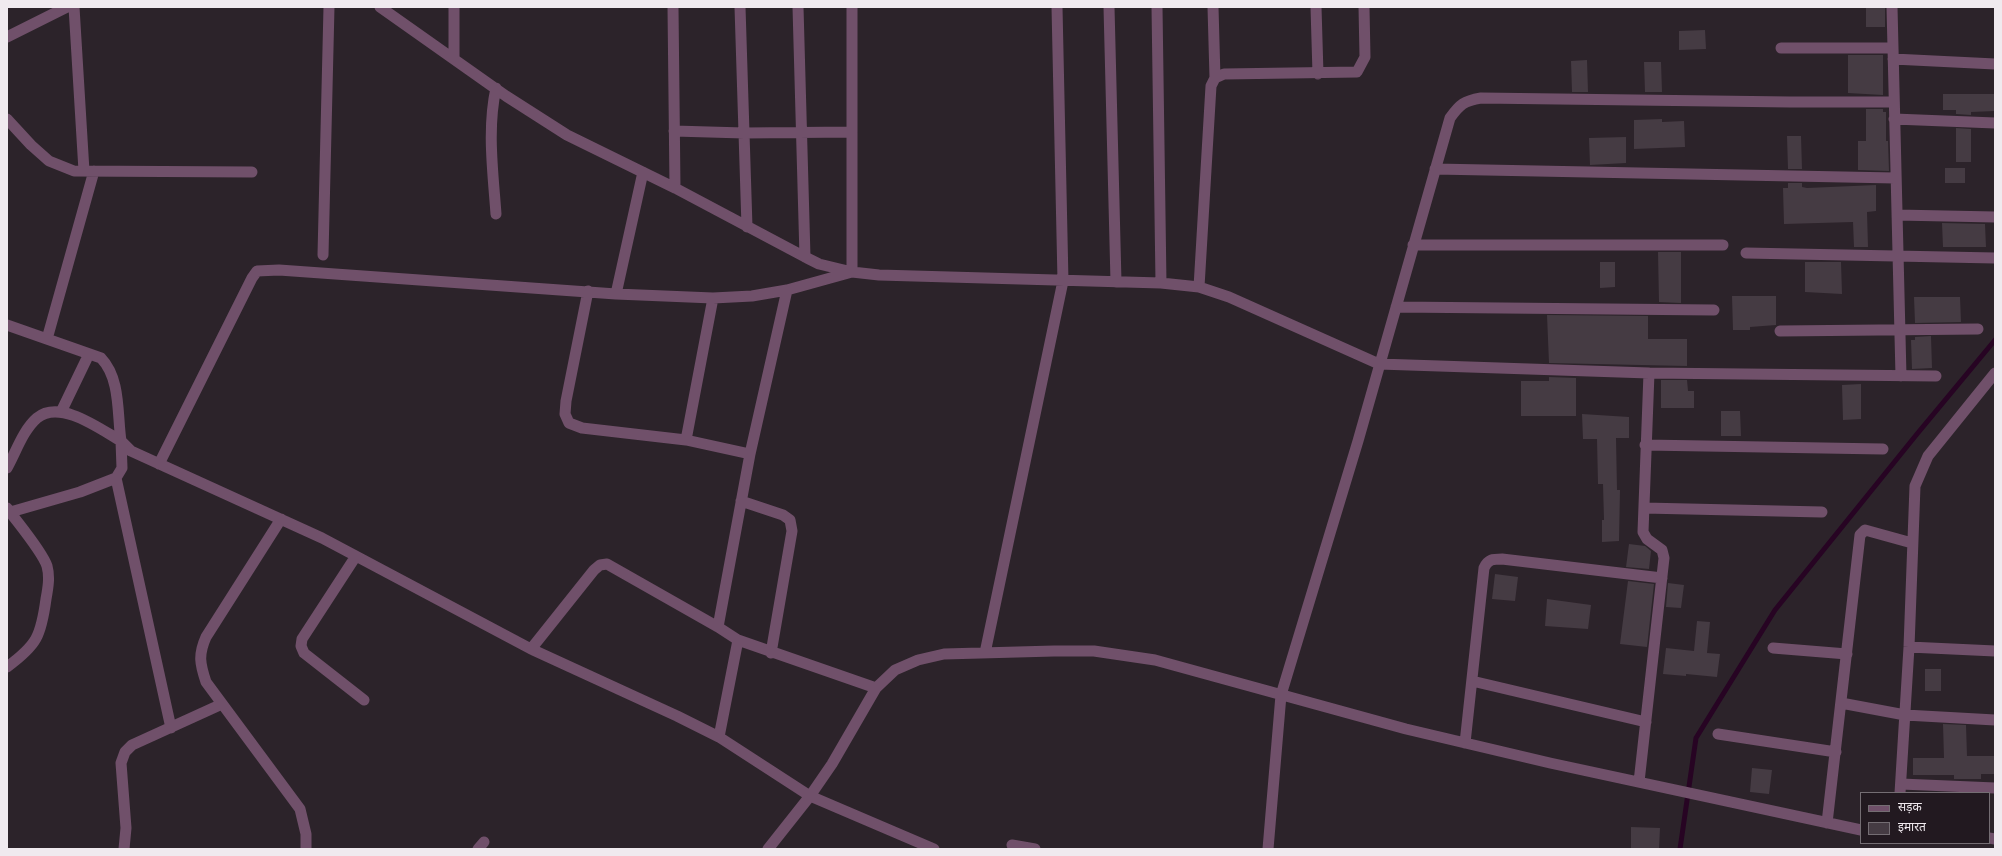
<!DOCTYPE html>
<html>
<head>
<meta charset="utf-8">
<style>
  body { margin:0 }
  #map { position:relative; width:2002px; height:856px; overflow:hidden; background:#2c232a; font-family:"Roboto Condensed","Noto Sans Devanagari",sans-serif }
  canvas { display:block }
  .frame { position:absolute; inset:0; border:8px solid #f0eaef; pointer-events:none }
  .legend { position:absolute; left:1860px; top:792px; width:130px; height:52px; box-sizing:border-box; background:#221920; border:1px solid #746d73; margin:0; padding:5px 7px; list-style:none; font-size:12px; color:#f0eaef }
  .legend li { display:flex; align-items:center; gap:8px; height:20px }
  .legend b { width:20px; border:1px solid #746d73 }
</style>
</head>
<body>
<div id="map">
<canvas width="2002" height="856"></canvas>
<div class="frame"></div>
<ul class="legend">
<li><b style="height:5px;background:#70506a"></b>सड़क</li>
<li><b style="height:11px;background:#453b43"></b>इमारत</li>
</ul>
</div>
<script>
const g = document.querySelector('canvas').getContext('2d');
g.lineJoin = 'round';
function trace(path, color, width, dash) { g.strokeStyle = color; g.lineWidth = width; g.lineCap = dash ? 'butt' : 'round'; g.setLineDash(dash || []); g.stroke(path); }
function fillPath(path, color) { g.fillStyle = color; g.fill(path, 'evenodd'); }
trace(new Path2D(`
  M1680 849 1696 738 1775 610 1917 434 1995 340`), '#270423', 5);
fillPath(new Path2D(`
  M1866 7H1885V27H1866Z
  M1705 30 1706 49 1679 50V31Z
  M1848 55H1883V95L1848 93Z
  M1587 60 1588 92H1572L1571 61Z
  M1644 62H1661L1662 92H1645Z
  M1943 94H1995V111L1971 112V115L1956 114V110H1943Z
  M1866 109H1883V112H1886V141H1888L1889 171 1858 170V141H1866Z
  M1662 119V122L1684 121 1685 147 1634 149V120Z
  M1956 128 1971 129V162H1956Z
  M1787 136H1801L1802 169H1788Z
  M1626 137V163L1590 165 1589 138Z
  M1945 168H1965V183H1945Z
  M1788 183H1802V187L1807 188 1876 185V211L1867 212 1868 247H1854L1853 222 1784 224 1783 188H1788Z
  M1942 223 1985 224 1986 247H1943Z
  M1658 252H1681V303L1659 302Z
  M1600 262H1615V287L1600 288Z
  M1805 262H1841L1842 294 1805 292Z
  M1732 296H1776V325L1750 327V330H1733Z
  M1914 297H1960L1961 322 1915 323Z
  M1547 315 1648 316V339H1687V366L1549 363Z
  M1931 336 1932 368 1912 369 1911 340H1915V337Z
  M1549 377 1576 378V416H1521V381H1549Z
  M1661 380H1687L1688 391H1694V408H1661Z
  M1861 384V419L1843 420 1842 385Z
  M1721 411H1740L1741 436H1721Z
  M1582 414 1629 417V438H1616L1617 490H1620L1619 541 1602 542V520H1604L1603 484H1598L1597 439H1583Z
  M1629 544 1645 546 1651 551 1649 569 1626 567Z
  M1495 574 1518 577 1515 601 1492 599Z
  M1628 581 1654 584 1647 647 1620 644Z
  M1668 583 1684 585 1681 608 1666 607Z
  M1547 599 1591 605 1588 629 1545 626Z
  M1697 621 1710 622 1707 653 1720 654 1717 677 1686 674V676L1663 674 1666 648 1694 651Z
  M1925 669H1941V691H1925Z
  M1943 724 1966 725 1967 756H1995V774H1981V779H1954V775H1913V758H1944Z
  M1752 768 1772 770 1769 794 1750 792Z
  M1631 827 1660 828 1659 849H1631Z`), '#453b43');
trace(new Path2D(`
  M74 7 84 171
  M380 7 506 96 567 135 675 188 805 257 819 264 852 272 879 275 1161 283 1199 287 1229 297 1379 364 1649 373 1936 376
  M454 7V59
  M673 7 675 188
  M740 7 747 227
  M798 7 805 257
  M1109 7 1116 282
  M1157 7 1161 283
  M1213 7 1215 78
  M1316 7 1318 74
  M1892 7 1901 376
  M7 37 67 7
  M1781 48H1892
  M1893 59 1995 64
  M7 119 31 145 49 161 74 171 252 172
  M1894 119 1995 123
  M674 131 744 133 852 132
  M1435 169 1895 178
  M496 214C493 172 487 129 496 88
  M1897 215 1995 217
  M1413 245H1723
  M1746 253 1995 258
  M323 255 329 7
  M1199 287 1211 86 1215 78 1224 74 1357 72 1365 57 1364 7
  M588 291 566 401 565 414 569 423 582 428 686 440 750 454 787 290
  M616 294 643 172
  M1396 307 1714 310
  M7 325 101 358C121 379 117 414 121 441L131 451 322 538 531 649 677 716 719 737 810 796 934 849
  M1780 331 1978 329
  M47 339 94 171
  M61 412 89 354
  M686 440 713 298
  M1645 445 1883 449
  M159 464 252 278 257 271 279 270 616 294 713 298 752 296 787 290 852 272V7
  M7 468C16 452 23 430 37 418 60 399 100 429 121 441L122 468 116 478 80 492 7 513
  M116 478 171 728
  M741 501 783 515 790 520 792 531 771 653
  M7 508C17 522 42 551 47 566 50 577 48 588 46 599 41 636 37 645 7 667
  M1644 508 1822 512
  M281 519 206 637C198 655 200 664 206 682L300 809 306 834V849
  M356 556 302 639 301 646 304 653 364 700
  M718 627 750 454
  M1909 647 1995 651
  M1773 648 1847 654
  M531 649 594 570 600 565 607 564 718 627 738 640 876 688
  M985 653 1063 281 1057 7
  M1472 681 1646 722
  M1841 703 1905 715 1995 720
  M1718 734 1836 752
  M719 737 738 640
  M1465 743 1484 568C1488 559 1493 559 1502 559L1662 578
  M1639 782 1664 558 1662 550 1647 539 1643 532 1649 373
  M1901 784 1995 788
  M1900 793 1909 647 1915 486 1928 456 1995 373
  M1827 823 1860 535 1865 530 1912 543
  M1989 838 1995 839
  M1012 845 1035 849
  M124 849 126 828 121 763 125 752 132 745 222 704
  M478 849 484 842
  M768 849 810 796 832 764 876 688 895 670 918 660 944 654 1054 651H1094L1155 660 1406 729 1550 763 1861 830
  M1268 849 1281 695 1358 441 1450 118C1460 104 1464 101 1481 98L1790 102H1893`), '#70506a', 11);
</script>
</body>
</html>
